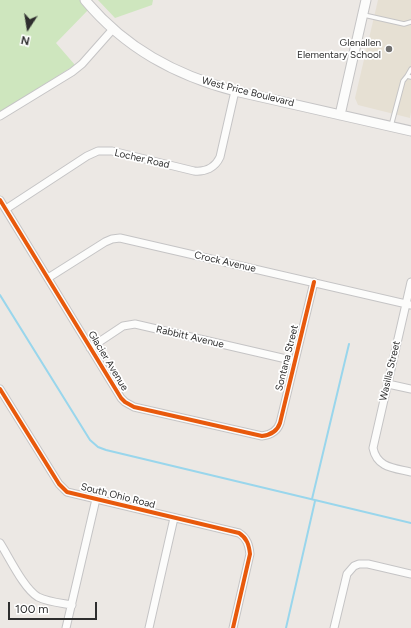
<!DOCTYPE html>
<html>
<head>
<meta charset="utf-8">
<style>
  body { margin:0 }
  #map { position:relative; width:411px; height:628px; overflow:hidden; background:#ece8e4; font-family:Figtree,sans-serif }
  canvas { display:block }
  .north { position:absolute; left:8px; top:8px; width:40px; height:40px; -webkit-text-stroke:3px #fff; paint-order:stroke; rotate:192deg; font-size:11px; font-weight:700; line-height:16px; text-align:center; color:#2e2e2e }
  .north::after { content:''; display:block; margin:auto; width:14px; height:18px; background:#2e2e2e; clip-path:polygon(50% 0,100% 100%,50% 72%,0 100%) }
  .scale { position:absolute; left:8px; top:602px; width:89px; height:18px; box-sizing:border-box; border:2px solid #2e2e2e; border-top:0; padding-left:5px; font-size:12px; line-height:14px; white-space:nowrap; color:#2e2e2e; -webkit-text-stroke:3px #fff; paint-order:stroke }
</style>
</head>
<body>
<div id="map">
<canvas width="411" height="628"></canvas>
<div class="north">N</div>
<div class="scale">100 m</div>
</div>
<script>
const g = document.querySelector('canvas').getContext('2d');
g.lineJoin = 'round';
function fillPath(path, color) { g.fillStyle = color; g.fill(path, 'evenodd'); }
function trace(path, color, width, dash) { g.strokeStyle = color; g.lineWidth = width; g.lineCap = dash ? 'butt' : 'round'; g.setLineDash(dash || []); g.stroke(path); }
function label(font, color, halo, rows, align = 'center') {
  g.font = font + ' Figtree,sans-serif'; g.lineWidth = 3.5; g.setLineDash([]); g.textBaseline = 'middle'; g.strokeStyle = halo; g.fillStyle = color; for (const [text, x, y, turn = 0] of rows) {
    g.save(); g.translate(x, y); g.rotate((+turn || 0) * Math.PI / 180); g.textAlign = isNaN(turn) ? turn : align; if (halo) g.strokeText(text, 0, 0); g.fillText(text, 0, 0); g.restore();
  }
}
fillPath(new Path2D(`
  M378 0H411V112L410 118 358 105 355 98Z`), '#e6e0d3');
fillPath(new Path2D(`
  M0 0H81L89 9 56 43 75 65 0 112Z
  M98 0H153L152 5 115 18Z`), '#cee6be');
trace(new Path2D(`
  M0 295 90 440 98 447 106 450 411 523
  M312 499 349 344
  M286 628 315 501`), '#99d6ec', 2);
const service = new Path2D(`
  M364 15 404 24 411 22
  M407 76 411 69
  M391 126 403 81 407 76 411 77`);
const minor = new Path2D(`
  M0 116 72 72 82 64 113 29
  M0 200 121 398 125 402 134 407 262 436C270 435 277 432 280 423L314 282
  M6 209 87 156 98 151H112L194 171C205 172 215 168 220 157L235 91
  M48 278 105 242 112 239 120 238 411 305
  M411 282 373 448C377 468 394 468 411 472
  M90 348 123 326 135 324 295 361
  M388 384 411 389
  M0 389 59 484 67 492 239 533C247 538 249 545 250 554L233 628
  M0 543C9 557 24 589 38 597 48 602 61 603 72 605
  M66 628 96 499
  M149 628 174 518
  M334 628 347 574 354 566 359 564H368L411 574`);
const tertiary = new Path2D(`
  M85 0C125 48 175 75 235 91L411 131
  M340 115 366 0`);
trace(service, '#c5c4c5', 5.5);
trace(minor, '#c5c4c5', 9);
trace(tertiary, '#c5c4c5', 11);
trace(service, '#fcfcfb', 3.5);
trace(minor, '#fcfcfb', 7);
trace(tertiary, '#fcfcfb', 9);
trace(new Path2D(`
  M0 200 121 398 125 402 134 407 262 436C270 435 277 432 280 423L314 282
  M0 389 59 484 67 492 239 533C247 538 249 545 250 554L233 628`), '#e8590c', 4);
for (const [x, y, r, color] of [
  [389,49,4,"#706f6e"]
]) { const dot = new Path2D(); dot.arc(x, y, r, 0, 2 * Math.PI); g.fillStyle = color; g.fill(dot); trace(dot, '#fff', 1.5); }
label('10px', '#2e2e2e', '#fff', [
  ["Glenallen",381,43],
  ["Elementary School",381,55]
], 'right');
label('10px', '#2e2e2e', '#fff', [
  ["West Price Boulevard",248,92,14],
  ["Locher Road",142,159,13],
  ["Crock Avenue",225,262,13],
  ["Rabbitt Avenue",190,337,13],
  ["Sontana Street",287,358,-76],
  ["Glacier Avenue",108,361,59],
  ["Wasilla Street",390,371,-77],
  ["South Ohio Road",118,496,14]
]);
</script>
</body>
</html>
